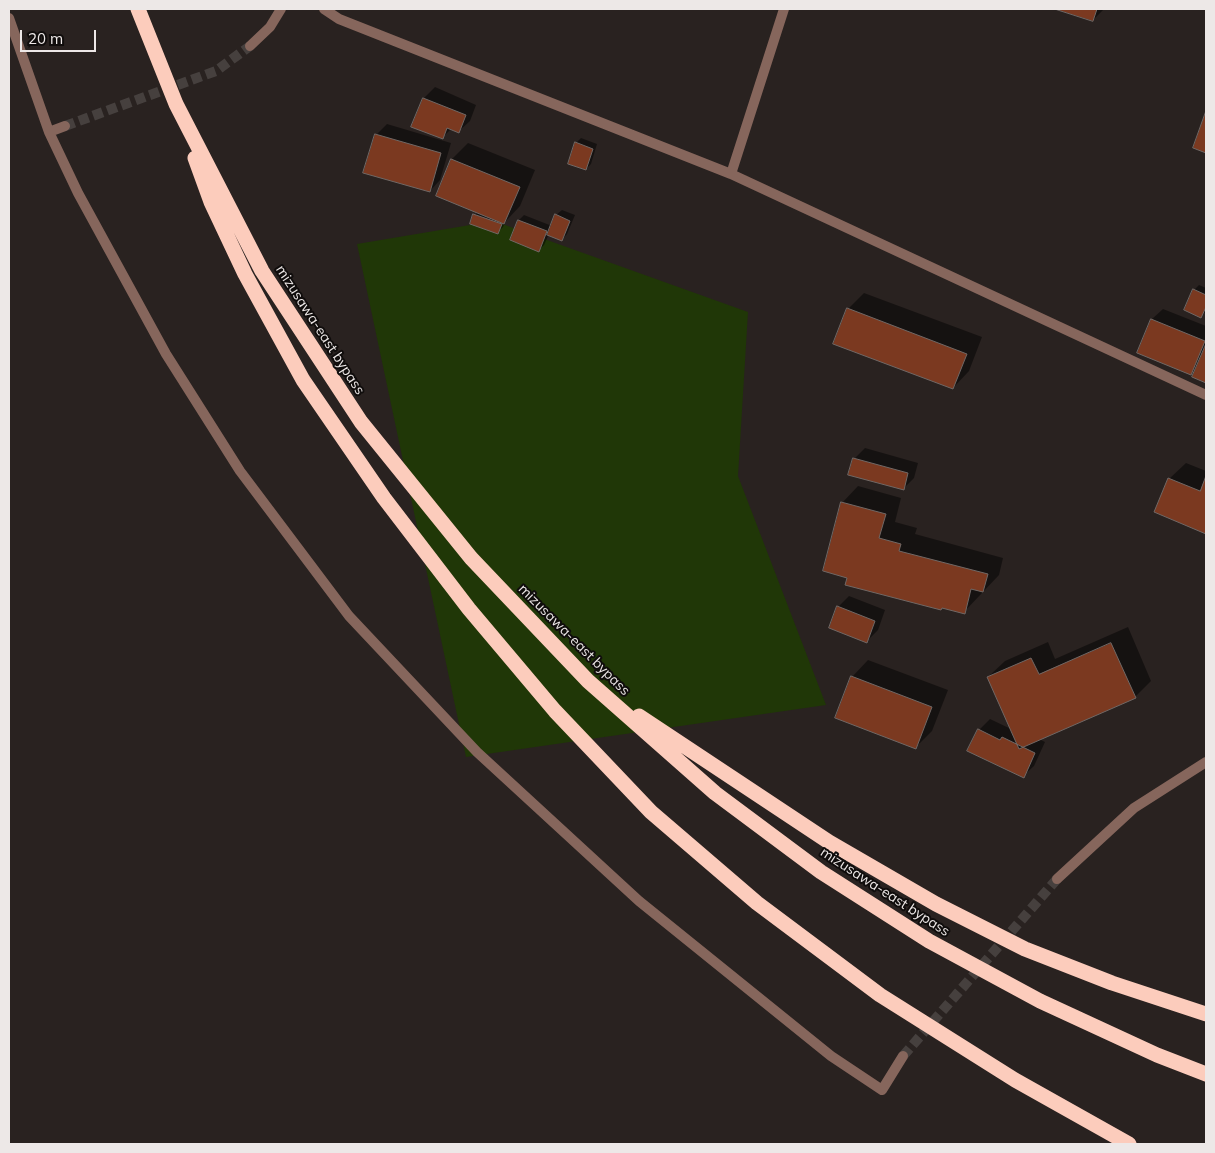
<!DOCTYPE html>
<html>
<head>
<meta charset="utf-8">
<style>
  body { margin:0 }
  #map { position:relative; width:1215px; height:1153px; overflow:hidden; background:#292220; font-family:Mulish,sans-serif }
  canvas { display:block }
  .frame { position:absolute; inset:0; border:10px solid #ede8e7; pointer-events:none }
  .scale { position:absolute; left:20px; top:30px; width:76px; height:22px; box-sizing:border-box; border:2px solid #ede8e7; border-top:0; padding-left:6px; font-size:15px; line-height:18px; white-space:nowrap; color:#ede8e7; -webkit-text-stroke:4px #100d0c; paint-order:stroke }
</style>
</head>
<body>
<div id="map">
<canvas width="1215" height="1153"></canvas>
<div class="frame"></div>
<div class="scale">20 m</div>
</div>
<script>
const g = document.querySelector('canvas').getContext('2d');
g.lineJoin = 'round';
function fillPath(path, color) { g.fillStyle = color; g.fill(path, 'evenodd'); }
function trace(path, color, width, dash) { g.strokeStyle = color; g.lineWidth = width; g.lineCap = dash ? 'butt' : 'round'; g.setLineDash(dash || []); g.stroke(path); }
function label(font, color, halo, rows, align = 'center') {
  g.font = font + ' Mulish,sans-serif'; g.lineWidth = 4; g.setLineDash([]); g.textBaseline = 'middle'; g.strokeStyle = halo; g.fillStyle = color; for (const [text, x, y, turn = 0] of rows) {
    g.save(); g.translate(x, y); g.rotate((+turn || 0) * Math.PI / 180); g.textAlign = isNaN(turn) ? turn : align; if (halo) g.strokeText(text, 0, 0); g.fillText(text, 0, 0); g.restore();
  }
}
fillPath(new Path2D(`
  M494 221 748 312 738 476 826 705 466 757 357 244Z`), '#203707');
fillPath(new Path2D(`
  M1059 9H1104L1093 20Z
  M435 87 476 105 470 121 459 131 452 128 442 138 413 126 424 98Z
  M387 124 451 143 440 180 430 191 376 135Z
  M581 138 597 144 591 164 586 169 576 143Z
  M468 143 535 170 520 206 505 222 503 227 498 232 472 223 477 212 437 195 452 159Z
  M562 210 575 215 567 234 562 240 549 234 544 245 539 250 511 239 519 220 524 215 552 226 556 215Z
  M1199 285 1206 288V311L1201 316 1194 290Z
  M864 293 982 337 969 371 953 388 848 309Z
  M1163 309 1206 326V381L1194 376 1197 367 1191 374 1139 352 1152 319Z
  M865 448 918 463 914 478 903 489 854 459Z
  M1186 463 1206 471V532L1156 512 1169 479Z
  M858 486 901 498 895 522 917 528 915 534 1003 558 999 575 964 612 849 577 842 503Z
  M849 596 885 610 878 630 867 641 838 607Z
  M1128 627 1151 681 1135 697 1039 739 1045 742 1034 766 1023 776 979 730 990 719 1011 729 988 677 1005 661 1048 642 1055 659Z
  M868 660 948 690 932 731 916 747 852 677Z`), '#0007');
const building = new Path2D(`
  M1055 9H1097L1093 21Z
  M423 98 466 115 459 133 447 128 443 139 411 127Z
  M1206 111V153L1193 148Z
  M375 134 441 153 430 192 363 173Z
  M575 142 593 149 586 170 568 164Z
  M451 159 520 187 504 224 436 196Z
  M473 214 502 224 498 234 470 224Z
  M555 214 570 221 562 241 547 235Z
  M518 220 547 231 539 252 510 240Z
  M1193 289 1206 295V307L1201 318 1184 310Z
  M847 308 967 354 953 389 833 344Z
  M1151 319 1205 341 1191 375 1137 353Z
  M1206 344V383L1192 377Z
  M853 458 908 473 904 490 848 475Z
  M1206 476V534L1154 512 1168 478 1200 491Z
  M841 502 886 514 879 538 901 544 899 551 988 574 983 592 971 589 965 614 942 608 941 610 845 585 847 578 823 571Z
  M837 606 875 621 867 643 829 628Z
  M1111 643 1136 698 1019 749 987 677 1031 658 1039 674Z
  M851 676 932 707 916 749 835 718Z
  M978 729 1000 740 1002 737 1035 753 1024 778 967 751Z`);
fillPath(building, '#7b3920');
trace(building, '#706865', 1);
trace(new Path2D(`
  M65 126 216 71 250 46
  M903 1056 1057 879`), '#46403e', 10, [10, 5]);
trace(new Path2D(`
  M324 9 339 19 731 174 1206 395
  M9 18 49 132 78 193 166 354 240 471 349 616 477 752 639 901 831 1056 882 1090 903 1056
  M250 46 270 27 281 9
  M49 132 65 126
  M731 174 784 9
  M1057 879 1134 808 1206 762`), '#86665c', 10);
trace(new Path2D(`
  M138 9 176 104 262 271 361 422 471 558 588 681 715 793 821 872 929 941 1040 1001 1157 1055 1206 1074
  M195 158 211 202 245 274 303 380 384 498 469 609 555 711 651 812 757 903 880 995 1015 1080 1129 1144
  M639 716 829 842 936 904 1025 949 1112 983 1206 1014`), '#fcccbc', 15);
label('14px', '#ede8e7', '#100d0c', [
  ["mizusawa-east bypass",320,330,57],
  ["mizusawa-east bypass",574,640,45],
  ["mizusawa-east bypass",885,892,33]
]);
</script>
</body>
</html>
